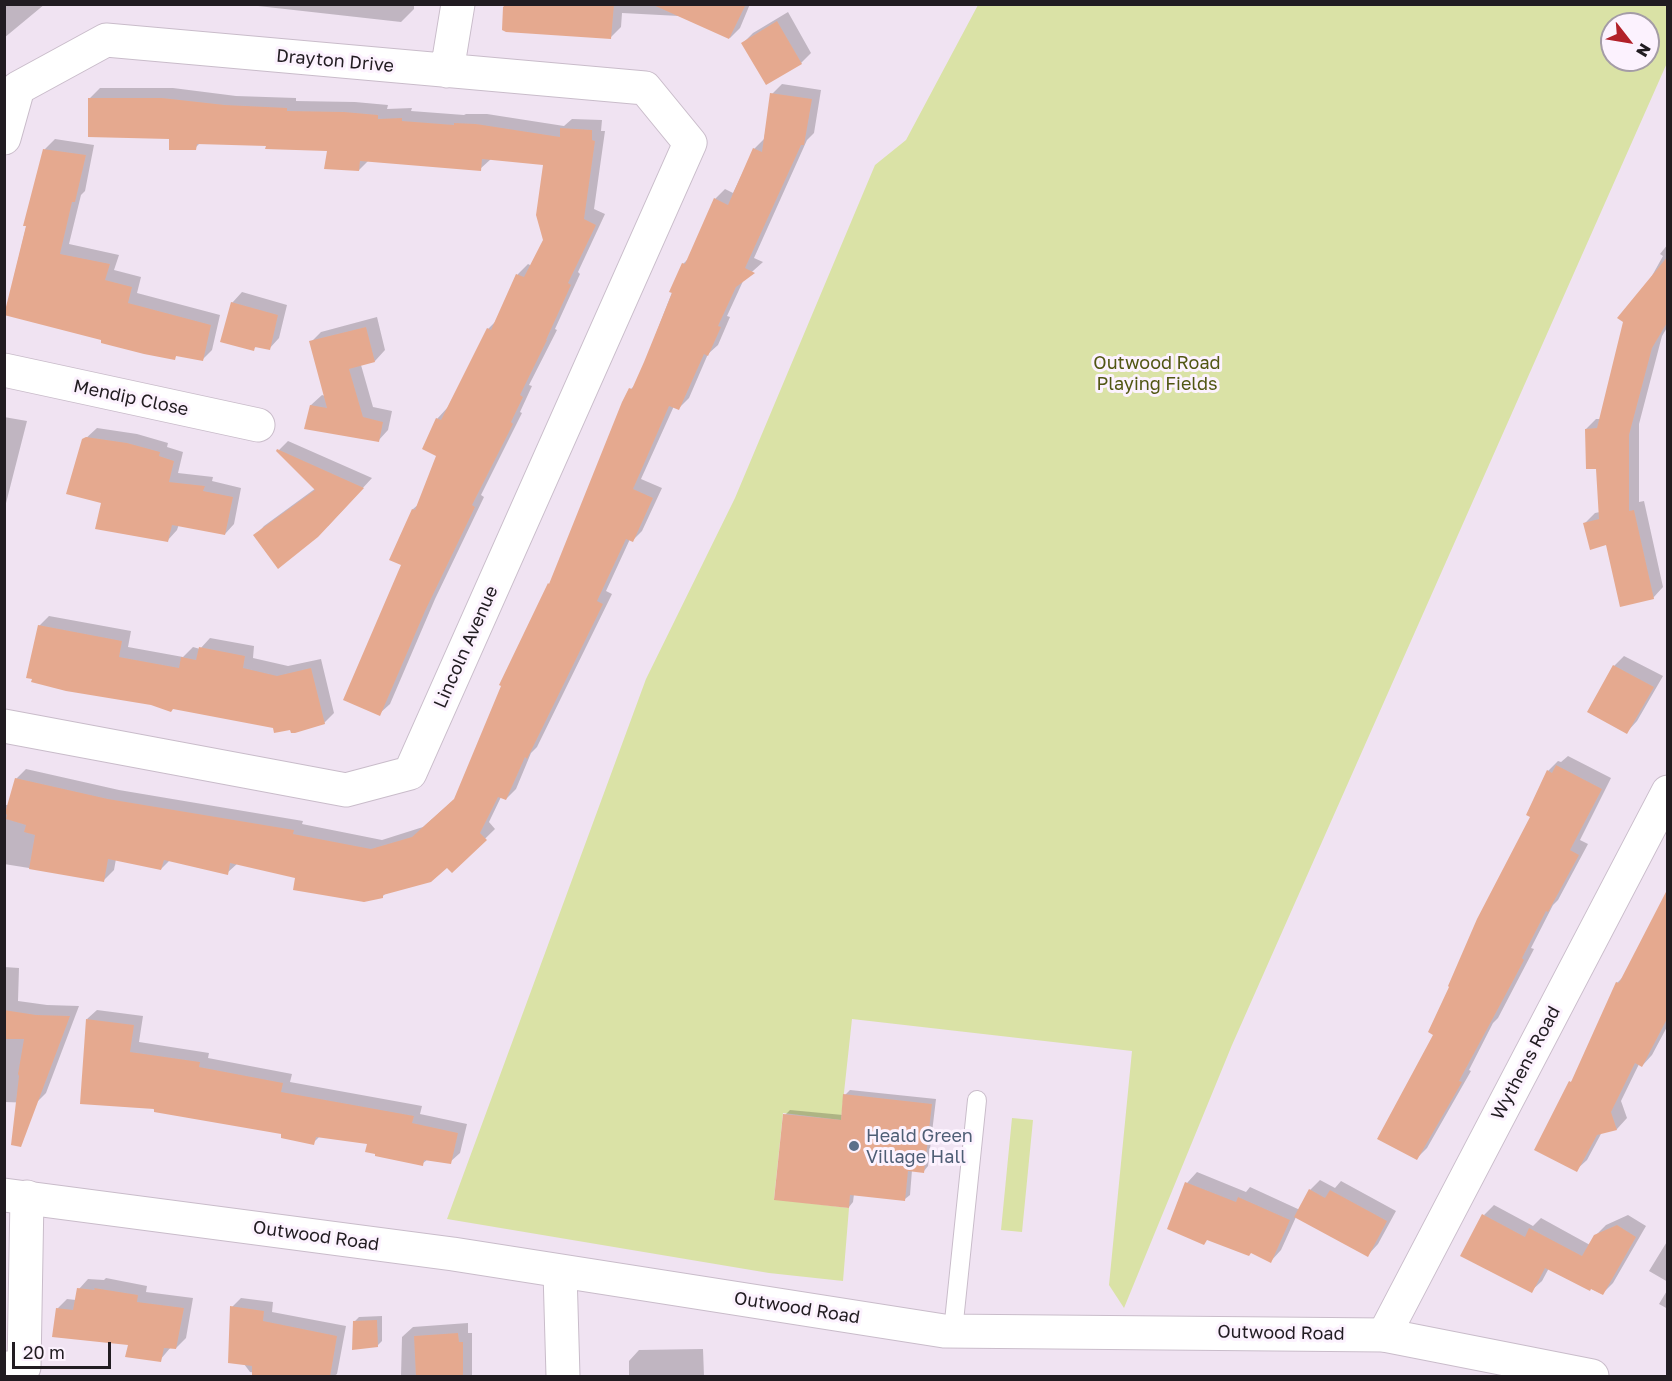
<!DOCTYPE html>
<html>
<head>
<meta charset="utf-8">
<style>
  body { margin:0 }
  #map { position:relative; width:1672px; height:1381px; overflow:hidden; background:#f0e3f2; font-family:"Golos Text",sans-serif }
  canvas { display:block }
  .frame { position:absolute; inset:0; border:6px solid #211c21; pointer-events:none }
  .north { position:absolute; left:1600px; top:12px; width:60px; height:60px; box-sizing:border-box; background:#fcf2fe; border:2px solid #a49ca6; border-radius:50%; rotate:121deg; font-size:16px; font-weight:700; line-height:24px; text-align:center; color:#211c21 }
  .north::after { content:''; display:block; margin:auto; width:21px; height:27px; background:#b22029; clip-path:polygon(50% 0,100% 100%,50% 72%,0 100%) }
  .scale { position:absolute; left:12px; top:1342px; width:99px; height:27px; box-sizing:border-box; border:3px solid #211c21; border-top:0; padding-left:8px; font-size:18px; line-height:21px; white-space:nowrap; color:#211c21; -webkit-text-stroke:4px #fcf2fe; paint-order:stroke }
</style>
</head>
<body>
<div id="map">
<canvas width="1672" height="1381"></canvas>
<div class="frame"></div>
<div class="north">N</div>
<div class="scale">20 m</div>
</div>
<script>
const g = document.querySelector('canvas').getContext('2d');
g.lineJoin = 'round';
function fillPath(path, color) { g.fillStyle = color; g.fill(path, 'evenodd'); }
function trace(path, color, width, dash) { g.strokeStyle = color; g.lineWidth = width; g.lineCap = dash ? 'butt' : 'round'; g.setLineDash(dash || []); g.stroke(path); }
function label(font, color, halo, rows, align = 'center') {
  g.font = font + ' "Golos Text",sans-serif'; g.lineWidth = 6; g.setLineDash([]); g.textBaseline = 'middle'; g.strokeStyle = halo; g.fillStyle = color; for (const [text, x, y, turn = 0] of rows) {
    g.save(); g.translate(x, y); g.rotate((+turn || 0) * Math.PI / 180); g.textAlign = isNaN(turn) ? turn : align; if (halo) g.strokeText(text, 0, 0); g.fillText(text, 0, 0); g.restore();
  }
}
fillPath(new Path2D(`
  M978 5H1667V63L1232 1045 1124 1308 1109 1285 1132 1051 852 1019 841 1120 783 1113 774 1199 849 1208 843 1281 769 1273 447 1219 646 679 735 498 875 165 906 140ZM1612 24H1648V60H1612Z
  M1012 1118 1033 1120 1022 1232 1001 1230Z`), '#dae2a6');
fillPath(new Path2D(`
  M4 4H45L4 38Z
  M258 4H414V9L401 22 258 6Z
  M750 4 740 28 730 38 679 16 622 13 621 27 610 38 507 5Z
  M788 12 811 53 801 63 743 43 753 33Z
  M782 84 821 90 814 133 807 140 754 258 763 262 744 279 727 316 730 317 718 345 708 354 689 398 679 408 674 406 641 479 662 488 642 531 632 541 630 539 606 591 612 594 537 747 531 753 516 789 506 799 501 797 489 822 495 829 452 871 447 866 387 892 383 896 238 863 227 873 170 860 161 869 116 859 114 870 104 880 4 864V805H9L16 779 26 769 119 790 303 821 302 824 382 840 423 827 456 798 503 685H501L552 581 631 389 636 384 645 362 683 264 689 258 715 199 725 189 733 193 754 149 764 139 772 94Z
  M100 88H173L236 96 296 98V101L355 102 388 105 387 109 412 108 411 111 464 115 466 114H487L564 126 572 119 602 120 601 131H605L594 209 605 214 578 272 580 274 555 329 557 330 529 385 532 386 520 412 522 413 481 495 484 497 435 599 390 704 379 714 403 565 391 559 413 509 419 504 438 456 437 419 448 407 488 329 498 319 518 274 528 264 532 266 544 240 545 164 491 159 480 169 369 160 359 170 329 150 268 144 201 142 195 148 90 98Z
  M55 139 94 145 85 191 81 195 69 244 119 255 114 270 141 277 137 293 220 315 212 350 202 360 177 355 174 358 5 314 45 149Z
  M1668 244V326L1662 336 1639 424V502L1644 501 1663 587 1653 598 1607 543 1585 523 1595 513 1600 512 1597 468 1586 429 1596 419H1601L1648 283 1663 256 1660 254Z
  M242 292 287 305 279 338 269 349 257 346 253 349 232 303Z
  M377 317 385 350 375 361 361 365 373 407 392 411 388 430 378 441 306 428 311 405 322 395 325 396 311 342 321 332Z
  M4 417 27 421 4 511Z
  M97 428 137 434 168 443 167 447 183 452 178 473 213 477 212 481 241 488 234 524 225 534 179 524 177 530 168 540 103 502 84 440Z
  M288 441 372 478 328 526 255 536 264 526 316 488 278 451Z
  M49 616 131 631 128 647 183 657 193 647 200 649 210 638 254 646 253 658 288 666 321 659 334 713 324 723 291 728 274 727 39 626Z
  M1624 656 1663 676 1637 721 1627 732 1614 666Z
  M1568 756 1611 778 1580 840 1588 844 1558 900 1553 905 1531 948 1534 949 1498 1018 1493 1023 1469 1070 1471 1071 1427 1148 1417 1158 1436 1034 1532 816 1548 771 1558 761 1561 762Z
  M1668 892V1025L1652 1055 1642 1066 1639 1064 1621 1101 1627 1118 1617 1129 1602 1132 1587 1160 1576 1170 1571 1082 1574 1079 1617 983 1624 976Z
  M4 967 19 968 18 1001 47 1005 79 1006 46 1093 36 1103 4 1102Z
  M97 1010 143 1016 139 1042 209 1053 208 1058 292 1074 290 1082 422 1106 420 1114 467 1124 460 1153 450 1162 428 1159 422 1164 376 1153 369 1143 320 1136 313 1143 283 1133 155 1111 87 1019Z
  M850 1090 936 1099 928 1166 924 1171 912 1170 910 1195 905 1199 854 1194 853 1202 849 1207 785 1115 790 1110 843 1115 845 1095Z
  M1197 1172 1246 1192 1250 1187 1300 1210 1310 1190 1320 1180 1335 1188 1341 1181 1396 1211 1378 1244 1368 1255 1296 1217 1281 1250 1271 1261 1252 1252 1169 1228 1187 1183Z
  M1494 1205 1533 1226 1541 1218 1590 1245 1595 1236 1606 1225 1628 1215 1646 1226 1613 1283 1602 1294 1549 1268 1542 1281 1531 1291 1484 1215Z
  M1668 1240V1282L1649 1271Z
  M106 1278 147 1286 146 1292 193 1298 186 1338 176 1348 171 1347 160 1360 57 1309 67 1299 76 1300 79 1289 88 1279 104 1280Z
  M1668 1289V1309L1659 1304Z
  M241 1298 273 1302 272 1312 346 1326 337 1374 334 1376H279L250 1372 244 1364 232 1307Z
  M382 1316V1341L377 1346 354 1322 359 1317Z
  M468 1323V1333H472V1376H401L402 1337 413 1327Z
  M703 1349 704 1376H629V1361L639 1350Z`), '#0003');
fillPath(new Path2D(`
  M506 4H614L611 39 506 32 502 30 503 7Z
  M651 4H746L729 39Z
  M777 21 802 64 766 85 741 43Z
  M770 93 812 99 804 145H801L745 268 755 273 736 287 718 326 721 327 708 356 704 354 679 410 669 406 633 489 653 498 633 542 626 539 597 601 603 604 527 759 525 757 506 800 498 797 480 833 487 840 452 873 447 868 431 882 383 895V898L364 902 293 890 295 878 230 863 228 875 164 860 161 870 108 859 104 882 29 869 35 835 24 832 26 825 6 819 7 815 5 813 15 778 108 799 294 830 293 834 371 849 412 837 454 799 501 686 499 685 548 583 549 584 622 402 629 388 632 389 644 362 672 293 669 292 682 263 685 264 714 198 728 205 753 148 762 152Z
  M88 98H162L225 105 287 108V111L344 112 378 115V119L402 118V121L454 125V123L476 124 560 137V128L592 130V140L595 141 584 219 596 225 568 283 571 285 546 340H547L520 395 523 397 511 422 513 424 472 505 475 507 425 611 380 716 343 700 401 565 389 560 412 509 415 510 436 456 422 449 436 418 441 420 487 328 491 330 516 274 524 277 543 240 536 215 543 165 482 159 481 171 360 161 359 171 324 169 327 151 265 149 266 146 197 144 196 150H169V139L88 137Z
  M43 149 86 155 75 202H72L60 254 110 264 105 280 132 287 128 303 211 325 203 361 176 356 175 360 144 354 101 343V340L4 315 26 226H23Z
  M1668 256V321L1652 348 1629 435V511L1634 510 1654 599 1620 607 1606 545 1590 550 1583 523 1599 519 1596 469H1586L1585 429 1597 428 1623 322 1617 318Z
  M231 302 278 315 270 350 255 347 254 351 220 342Z
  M366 327 375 362 349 369 363 417 383 422 379 442 304 429 310 405 327 408 309 341Z
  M86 437 127 443 160 452 159 456 174 461 169 482 205 486 203 491 233 497 225 535 172 525 168 542 95 529 101 503 66 494 82 439Z
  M277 449 364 488 318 537 278 569 253 535 315 490 276 451Z
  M38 625 122 641 119 657 179 668 181 657 196 660 199 647 245 656 243 668 277 676 311 668 325 724 295 733H291L290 730 274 733 273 728 173 709 171 712 151 705 66 691 31 682 32 679 26 678Z
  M1613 665 1654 687 1627 734 1587 712Z
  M1556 765 1602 789 1570 850 1579 855 1548 912 1546 911 1522 958 1524 960 1514 979 1459 1081 1462 1082 1417 1160 1377 1139 1433 1035 1428 1032 1449 987 1448 986 1477 919 1530 817 1526 815 1547 770 1552 773Z
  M1668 888V1017L1642 1067 1635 1063 1611 1112 1617 1130 1597 1135 1577 1172 1534 1150 1569 1081 1571 1082 1616 982 1619 983Z
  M4 1010 36 1015 70 1016 21 1147 11 1145 19 1076 18 1074 24 1039H4Z
  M86 1019 134 1025 130 1052 200 1062 199 1067 283 1083 281 1092 414 1116 412 1123 458 1133 451 1164 424 1160 423 1166 375 1156V1154L365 1152 367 1144 316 1137 314 1145 281 1138V1134L154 1112V1109L80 1104Z
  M843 1094 932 1104 924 1173 908 1171 905 1201 850 1195 849 1208 774 1200 783 1114 841 1120Z
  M1185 1182 1236 1202 1238 1197 1290 1220 1271 1263 1251 1253 1249 1256 1207 1240 1204 1245 1167 1229Z
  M1309 1189 1325 1198 1330 1190 1387 1221 1368 1257 1294 1217Z
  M1482 1214 1525 1237 1529 1228 1582 1256 1594 1235 1617 1225 1636 1237 1603 1295 1591 1289 1590 1291 1545 1268 1532 1293 1460 1256Z
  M77 1288 95 1290 94 1288 138 1295 137 1302 184 1308 176 1349 164 1348 161 1362 125 1357 128 1345 52 1337 56 1308 73 1310Z
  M230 1306 264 1311 263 1321 337 1336 330 1377H252V1366L228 1363Z
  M377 1320 378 1347 352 1350 353 1321Z
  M458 1333 459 1342H463V1377H416L414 1336Z`), '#e5a98f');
const lane = new Path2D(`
  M953 1331 977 1100`);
const street = new Path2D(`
  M447 71 458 4
  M4 138 18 88 106 40 645 88 690 143 410 773 346 790 4 726
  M4 370 258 425
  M560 1272 563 1376
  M1384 1335 1668 792
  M4 1368 24 1367 27 1197`);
const secondary = new Path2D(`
  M4 1195 453 1254 944 1331 1384 1335 1592 1376`);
trace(lane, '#c9bcca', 20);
trace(street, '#c9bcca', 35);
trace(secondary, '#c9bcca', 35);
trace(lane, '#fff', 18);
trace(street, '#fff', 33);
trace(secondary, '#fff', 33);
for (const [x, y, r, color] of [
  [854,1146,6,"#5c6f8a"]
]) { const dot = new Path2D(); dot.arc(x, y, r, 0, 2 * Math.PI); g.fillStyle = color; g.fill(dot); trace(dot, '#fcf2fe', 2); }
label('18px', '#211c21', '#fcf2fe', [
  ["Drayton Drive",335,61,5],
  ["Mendip Close",131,398,12],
  ["Lincoln Avenue",466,647,-66],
  ["Wythens Road",1526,1063,-62],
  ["Outwood Road",316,1236,8],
  ["Outwood Road",797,1308,9],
  ["Outwood Road",1281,1333,1]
]);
label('18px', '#515613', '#fcf2fe', [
  ["Outwood Road",1157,363],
  ["Playing Fields",1157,384]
]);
label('18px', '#4e5e75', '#fcf2fe', [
  ["Heald Green",866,1136],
  ["Village Hall",866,1157]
], 'left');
</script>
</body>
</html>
